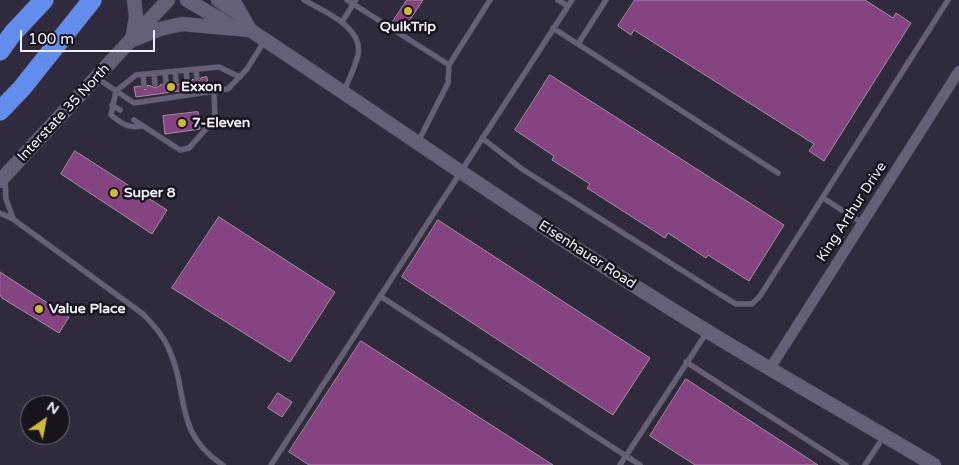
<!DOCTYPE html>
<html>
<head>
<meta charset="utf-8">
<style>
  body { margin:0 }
  #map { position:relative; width:959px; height:465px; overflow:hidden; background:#302a3d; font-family:"Varela Round",sans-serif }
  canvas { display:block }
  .north { position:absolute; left:20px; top:395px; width:50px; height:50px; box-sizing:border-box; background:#17141d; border:1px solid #6f6c76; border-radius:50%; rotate:33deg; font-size:14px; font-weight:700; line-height:20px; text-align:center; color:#f2effc }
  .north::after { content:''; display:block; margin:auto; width:18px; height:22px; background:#ccb938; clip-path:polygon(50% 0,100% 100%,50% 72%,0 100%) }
  .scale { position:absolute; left:20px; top:30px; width:135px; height:22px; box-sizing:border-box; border:2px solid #f2effc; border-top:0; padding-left:6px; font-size:15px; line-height:18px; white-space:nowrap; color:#f2effc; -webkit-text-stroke:4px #17141d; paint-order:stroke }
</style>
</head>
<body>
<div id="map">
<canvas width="959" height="465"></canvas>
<div class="north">N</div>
<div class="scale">100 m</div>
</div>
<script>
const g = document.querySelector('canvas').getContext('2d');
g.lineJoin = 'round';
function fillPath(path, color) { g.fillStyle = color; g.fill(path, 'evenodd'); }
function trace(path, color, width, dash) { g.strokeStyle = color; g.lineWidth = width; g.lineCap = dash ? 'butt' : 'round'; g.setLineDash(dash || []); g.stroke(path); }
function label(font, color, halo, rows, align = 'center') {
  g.font = font + ' "Varela Round",sans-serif'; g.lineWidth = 5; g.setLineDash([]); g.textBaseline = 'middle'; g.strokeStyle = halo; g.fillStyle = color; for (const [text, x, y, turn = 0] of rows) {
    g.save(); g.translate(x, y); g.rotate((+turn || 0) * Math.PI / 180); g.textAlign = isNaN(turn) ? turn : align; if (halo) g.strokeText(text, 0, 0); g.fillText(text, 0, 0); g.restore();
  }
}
const building = new Path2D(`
  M407 0H423L403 30 392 23Z
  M635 0H865L893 18 896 13 911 23 824 161 809 151 814 144 634 30 631 35 618 26Z
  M550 75 784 225 749 281 708 255 706 258 668 233 665 238 587 188 590 184 552 160 554 156 515 130Z
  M207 77 208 87 136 97 134 87 140 86 145 90 148 85 156 88 162 84 167 87 170 82 177 85 183 81 188 84 193 79 198 83 201 78Z
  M198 112 200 129 165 134 163 116Z
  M75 151 167 210 152 234 61 174Z
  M219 217 335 292 290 362 172 288Z
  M438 220 650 358 613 415 402 277Z
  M0 272 69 317 59 333 2 298 0 295Z
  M361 341 553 465H309L289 452Z
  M686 379 818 465H695L650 436Z
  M278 393 292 402 282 417 268 408Z`);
fillPath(building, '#854481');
trace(building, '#a38fa0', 1);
const lane = new Path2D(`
  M304 0C323 11 364 27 358 55 355 68 348 80 344 92
  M347 0 449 65
  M558 0 568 6
  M342 22 356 0
  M553 28 778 173
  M578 44 606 0
  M196 70 197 79
  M175 71 176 81
  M186 71 187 80
  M165 72 166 83
  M154 73 155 84
  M143 74 144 86
  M97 78 134 103 228 89 247 69 265 40
  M112 105 120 110
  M134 120 180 150 189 148 215 119 214 91
  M142 126C128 129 121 123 111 115L116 91 136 75 219 67 240 77
  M482 138 522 169 721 295 736 304H752L760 296 948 0
  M418 142 448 83 449 65 490 0
  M5 180 6 199 13 218
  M823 198 862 223
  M0 213 13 219 143 314C153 324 162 334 168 347 190 393 172 432 223 465
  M380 296 640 465
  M686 362 846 465
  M271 465 572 0
  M620 465 707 332
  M865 465 884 436`);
const street = new Path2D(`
  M769 370 959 71`);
const secondary = new Path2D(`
  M187 0 235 28
  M218 0 239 14
  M233 0 250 30C386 120 519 214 657 300 748 358 842 410 934 465
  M135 39 160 29 182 24 250 30
  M132 40 136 17 134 0
  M0 181 168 0`);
const highway = new Path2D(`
  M0 51 13 33 44 0
  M0 111 22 88 92 0`);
trace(lane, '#4c4858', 6);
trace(street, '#4c4858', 11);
trace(secondary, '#4c4858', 15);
trace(highway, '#4c4858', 20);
trace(lane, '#666076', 5);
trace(street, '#666076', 10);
trace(secondary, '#666076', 14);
trace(highway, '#638ded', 19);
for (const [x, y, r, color] of [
  [408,11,5,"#ccb938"],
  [171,87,5,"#ccb938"],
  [182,123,5,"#ccb938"],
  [114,193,5,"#ccb938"],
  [39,309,5,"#ccb938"]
]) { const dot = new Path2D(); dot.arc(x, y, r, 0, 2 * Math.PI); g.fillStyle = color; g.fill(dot); trace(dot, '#17141d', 2); }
label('bold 14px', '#f2effc', '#17141d', [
  ["QuikTrip",408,27,"center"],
  ["Exxon",181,87],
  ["7-Eleven",192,123],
  ["Super 8",124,193],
  ["Value Place",49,309]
], 'left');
label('14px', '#f2effc', '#17141d', [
  ["Interstate 35 North",64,113,-47],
  ["King Arthur Drive",852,212,-57],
  ["Eisenhauer Road",587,255,33]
]);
</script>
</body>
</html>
